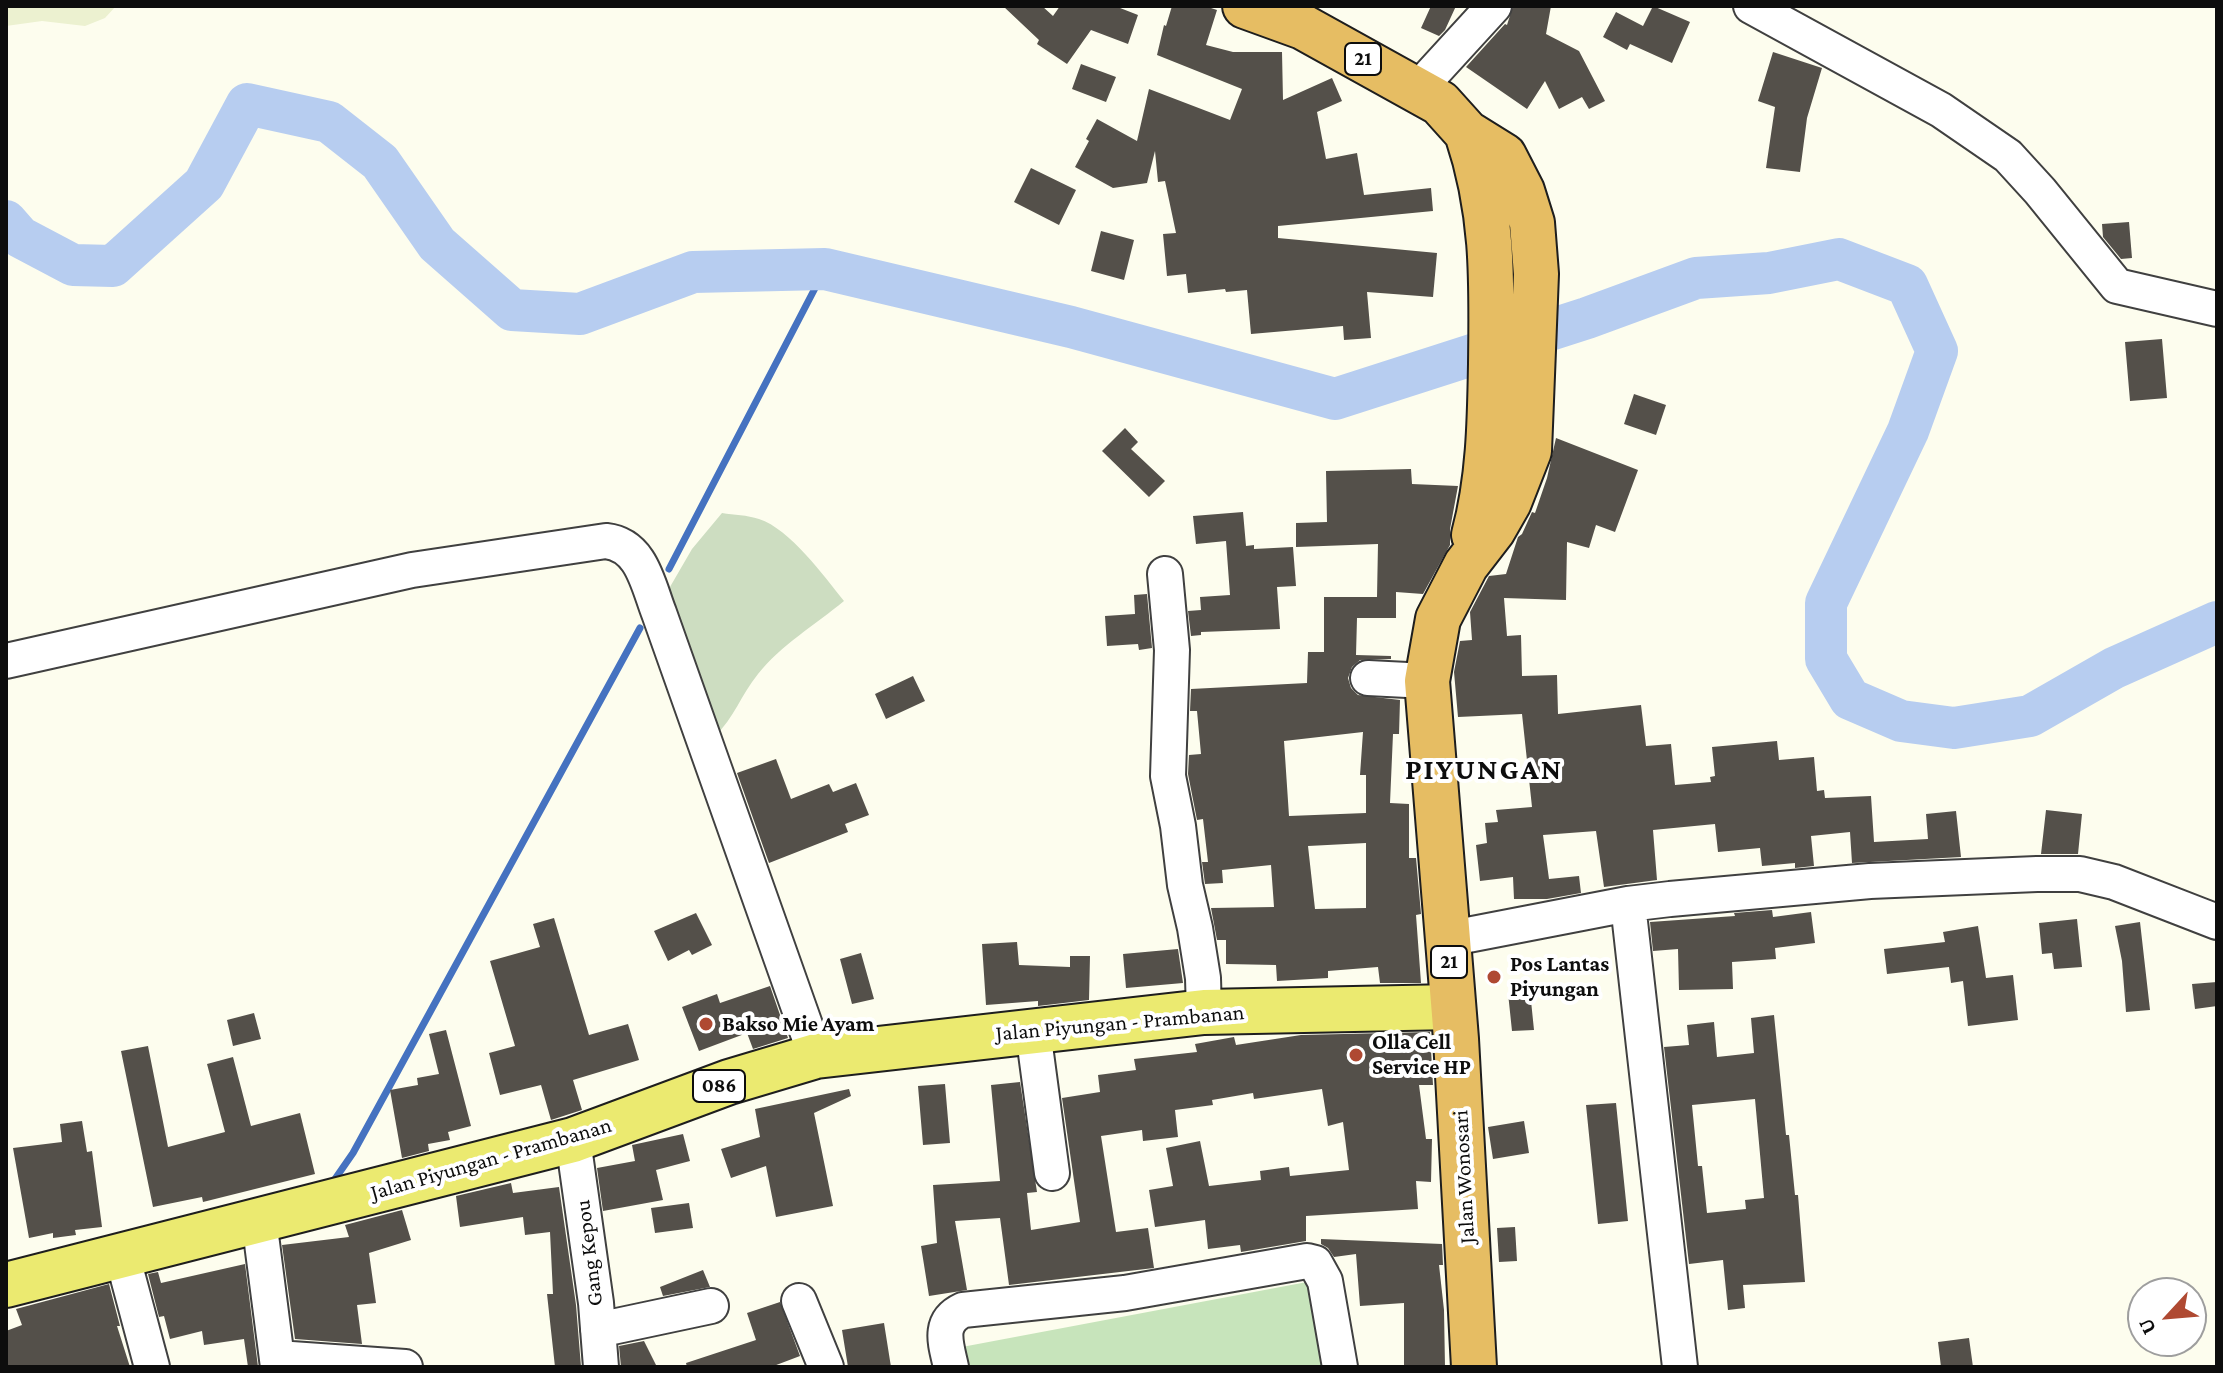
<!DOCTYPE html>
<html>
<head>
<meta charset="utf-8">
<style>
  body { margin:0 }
  #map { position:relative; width:2223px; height:1373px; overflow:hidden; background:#fdfdee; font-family:"Crimson Pro",serif }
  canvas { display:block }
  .frame { position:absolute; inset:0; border:8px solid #0d0d0d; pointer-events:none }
  .north { position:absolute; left:2127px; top:1277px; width:80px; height:80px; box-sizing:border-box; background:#fff; border:2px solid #9e9e9e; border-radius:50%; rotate:244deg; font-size:22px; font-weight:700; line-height:32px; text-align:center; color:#0d0d0d }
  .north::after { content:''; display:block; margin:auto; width:28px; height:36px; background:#af4932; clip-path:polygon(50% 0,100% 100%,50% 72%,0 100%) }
</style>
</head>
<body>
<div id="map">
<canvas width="2223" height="1373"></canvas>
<div class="frame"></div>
<div class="north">U</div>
</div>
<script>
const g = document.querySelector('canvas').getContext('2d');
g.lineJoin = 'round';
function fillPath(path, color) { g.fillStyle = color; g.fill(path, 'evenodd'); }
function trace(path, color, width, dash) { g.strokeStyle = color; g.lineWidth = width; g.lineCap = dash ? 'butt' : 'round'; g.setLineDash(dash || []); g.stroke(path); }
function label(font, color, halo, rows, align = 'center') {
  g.font = font + ' "Crimson Pro",serif'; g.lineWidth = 8; g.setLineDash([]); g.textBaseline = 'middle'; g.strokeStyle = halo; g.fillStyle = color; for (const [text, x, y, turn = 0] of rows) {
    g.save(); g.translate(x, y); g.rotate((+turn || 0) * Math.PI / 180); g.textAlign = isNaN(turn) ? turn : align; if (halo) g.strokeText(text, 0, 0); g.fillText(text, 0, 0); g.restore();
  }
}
fillPath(new Path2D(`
  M6 6H116L105 18 85 26 42 21 6 26Z`), '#ecf1d0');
fillPath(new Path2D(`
  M1307 1282 1323 1367H949L946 1350Z`), '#c7e4bb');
fillPath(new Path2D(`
  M722 513C734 515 747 515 759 519 790 529 824 576 844 601 815 625 781 645 758 674 741 695 734 718 715 736L663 599 692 549Z`), '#cdddc1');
trace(new Path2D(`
  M669 569 825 269
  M335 1179 353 1153 640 628`), '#4572c0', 7);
trace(new Path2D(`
  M6 221 20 237 73 265 113 266 204 184 247 104 329 122 380 162 437 244 512 310 580 314 693 272 825 269 1071 327 1335 399 1587 318 1696 278 1769 273 1839 259 1907 285 1937 351 1908 431 1826 603V659L1850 699 1901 721 1954 728 2030 716 2114 668 2217 622`), '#b7cdf0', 42);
fillPath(new Path2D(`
  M1003 6H1042L1053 16 1060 6H1115L1138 15 1128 44 1091 30 1067 64 1037 44 1039 40Z
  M1172 6H1205L1217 10 1206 45 1233 52H1282L1283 100 1332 78 1342 101 1317 112 1326 159 1357 153 1364 195 1431 188 1433 211 1278 226V238L1437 253 1433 297 1367 292 1371 338 1344 340 1343 326 1251 334 1247 290 1226 292 1225 289 1188 293 1186 274 1167 276 1163 234 1176 233 1165 181 1158 182 1155 151 1147 183 1113 188 1075 167 1089 141 1086 139 1097 119 1137 141 1149 89 1230 120 1242 89 1157 55 1164 25 1166 26Z
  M1431 6H1456L1445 30 1439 36 1421 28Z
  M1513 6H1551L1546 34 1579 51 1605 101 1589 109 1582 97 1559 109 1545 81 1527 109 1466 67 1505 24 1507 25Z
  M1653 6 1690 22 1672 63 1630 44 1627 50 1603 37 1616 12 1643 26Z
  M1773 52 1822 68 1807 118 1800 172 1766 168 1775 107 1758 101Z
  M1081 64 1116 77 1106 102 1072 89Z
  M1031 168 1076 190 1059 225 1014 202Z
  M2129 222 2132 258 2121 259 2103 237 2102 224Z
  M1101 231 1134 240 1124 280 1091 271Z
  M2162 339 2167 398 2130 401 2125 342Z
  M1634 394 1666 405 1656 435 1624 424Z
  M1125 428 1138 442 1131 449 1165 481 1149 497 1102 451Z
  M1556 438 1638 470 1615 532 1596 525 1589 548 1567 542 1566 600 1504 598 1507 636 1521 635 1522 676 1557 675 1558 714 1641 705 1646 746 1671 744 1675 785 1711 782 1710 777 1715 776 1712 747 1777 741 1779 760 1814 757 1817 791 1824 790 1825 798 1871 796 1874 842 1928 839 1926 814 1956 811 1961 857 1852 863 1850 832 1811 836 1814 866 1795 868V863L1762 866 1760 848 1718 852 1715 824 1653 830 1657 880 1604 887 1596 831 1543 835 1549 879 1579 876 1581 893 1547 899H1514L1513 877 1480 881 1476 845 1487 843 1485 823 1498 822 1496 810 1532 807 1522 714 1458 717 1454 672 1460 641 1472 640 1470 612 1489 576 1506 574 1518 537 1522 534 1532 512 1535 513 1547 478Z
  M1411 469 1412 484 1458 486 1450 529V545L1423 594 1396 592V618H1357L1356 655 1391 656V659L1360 660 1352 667 1348 678 1351 688 1358 695 1400 700 1399 734H1393L1390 803 1409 804V858H1416L1421 914 1416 915 1421 983H1380L1378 967 1328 971V978L1277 981 1276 965 1226 964V940H1217L1211 908 1274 907 1271 865 1222 870 1223 883 1205 884 1202 862H1208L1203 819 1197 820 1188 774 1189 755 1201 754 1197 711H1190L1191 689 1307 683 1308 652H1324V597H1377L1378 544 1296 547V523L1327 522 1326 471ZM1363 732 1360 775H1366V813L1289 816 1284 741ZM1366 843V908L1315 909 1308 846Z
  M1243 512 1246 546 1254 545V549L1293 547 1296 586 1277 587 1280 629 1201 632V635L1191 636 1188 611 1201 610 1200 597 1230 595 1226 541 1196 544 1193 516Z
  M1147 594 1152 648 1139 650 1138 644 1107 646 1105 616 1135 614 1134 595Z
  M913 676 925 701 886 719 875 694Z
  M776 759 791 799 829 784 833 792 856 783 869 815 845 824 848 832 769 863 737 773Z
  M2046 810 2082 814 2078 854H2041Z
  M1772 910 1773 917 1811 912 1815 943 1775 948 1776 959 1732 962 1733 989 1679 990 1678 949 1653 951 1650 922 1735 916 1734 913Z
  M696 913 712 945 692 955 689 950 668 961 654 931Z
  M554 918 589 1035 628 1024 639 1060 573 1080 582 1110 551 1120 541 1085 500 1095 489 1053 515 1046 490 961 540 947 533 924Z
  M2077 919 2082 967 2054 969 2052 953 2042 954 2039 923Z
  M2140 922 2150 1010 2126 1012 2122 961 2115 926Z
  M1978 926 1986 978 2013 975 2018 1020 1968 1026 1963 981 1951 983 1949 967 1887 974 1884 949 1945 942 1943 932Z
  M1017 942 1019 965 1070 967V956H1090L1089 1000 1038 1006V1001L986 1005 982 944Z
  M1178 949 1183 983 1126 988 1123 954Z
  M861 953 874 999 852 1004 840 959Z
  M2217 982V1006L2195 1009 2192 984Z
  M770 986 788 1038 753 1049 747 1033 699 1051 682 1007 717 994 720 1003Z
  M1530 991 1534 1030 1512 1031 1508 993Z
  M254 1013 261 1039 233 1046 227 1020Z
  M1774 1015 1786 1135H1789L1795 1195H1798L1805 1282 1743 1285 1745 1308 1728 1310 1723 1260 1689 1264 1664 1047 1689 1045 1687 1025 1714 1022 1717 1057 1754 1053 1751 1018ZM1755 1099 1764 1198 1745 1200 1746 1209 1707 1213 1702 1166H1698L1692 1105Z
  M446 1030 471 1126 448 1132 450 1140 428 1144 429 1151 402 1158 390 1090 418 1085 417 1078 439 1074 429 1034Z
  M1430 1032 1433 1085H1419L1426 1139H1432L1431 1182 1416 1181 1418 1209 1306 1216V1241L1241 1252 1240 1245 1208 1249 1205 1220 1155 1227 1149 1190 1173 1186 1166 1148 1200 1141 1209 1186 1261 1180 1260 1171 1289 1167 1290 1176 1349 1170 1343 1122 1328 1126 1322 1089 1254 1099 1253 1093 1212 1100 1213 1105 1175 1110 1178 1137 1143 1141 1142 1130 1101 1136 1116 1232 1148 1228 1154 1268 1009 1285 1000 1218 955 1221 967 1290 929 1296 921 1246 937 1243 933 1185 1000 1181 991 1085 1020 1082 1037 1192 1027 1193 1031 1230 1080 1222 1062 1098 1100 1092 1098 1075 1136 1070 1134 1059 1197 1052 1195 1044 1234 1037 1236 1045 1301 1035Z
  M148 1046 168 1147 225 1132 207 1064 233 1057 251 1126 300 1113 315 1174 203 1202 202 1197 153 1207 121 1051Z
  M945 1084 950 1143 923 1145 918 1086Z
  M849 1089 851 1096 814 1113 833 1206 776 1217 766 1166 731 1178 721 1149 760 1137 755 1109Z
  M1616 1103 1628 1221 1598 1224 1586 1105Z
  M82 1121 87 1152 92 1151 102 1227 75 1230 76 1235 53 1238V1233L29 1238 13 1148 62 1142 60 1124Z
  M1524 1121 1529 1153 1493 1159 1488 1127Z
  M683 1134 690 1161 656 1170 663 1200 603 1211 597 1168 635 1161 632 1145Z
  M511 1183 513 1193 559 1187 576 1305 581 1367H555L547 1294H553L550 1232 525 1235 523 1217 460 1227 456 1196Z
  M689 1203 693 1228 655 1233 651 1208Z
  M402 1210 411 1240 369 1253 376 1303 357 1305 362 1344 295 1339 282 1245 349 1237 345 1225Z
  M1515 1227 1517 1261 1499 1262 1497 1228Z
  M1321 1239 1442 1244 1443 1265H1439L1444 1310 1445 1367H1404V1303L1360 1306 1356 1254 1334 1257 1328 1248 1321 1244Z
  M245 1264 258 1367H248L244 1339 204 1345 202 1331 170 1339 164 1316 159 1317 148 1274 158 1272 161 1283Z
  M703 1270 710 1287 663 1296 660 1287Z
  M109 1284 120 1326H117L130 1367H6V1331L22 1325 16 1309Z
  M780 1302 800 1356 771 1367H687L686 1363 756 1340 747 1313Z
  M884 1323 891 1367H848L842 1330Z
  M1969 1338 1973 1367H1941L1938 1342Z
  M644 1341 657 1367H621L619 1346Z`), '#54504a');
const minor = new Path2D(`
  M1751 6 1941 110 2008 156 2040 191 2117 286 2217 309
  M1418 89 1494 6
  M1165 574 1172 650 1168 776 1178 826 1185 885 1195 928 1203 978 1204 1012
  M6 661 412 570 606 541C642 545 648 585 659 613L816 1056
  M1368 678 1427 681
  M1628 904 1680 1367
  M1447 939 1628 904 1670 899 1870 881 2037 874H2080L2114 882 2217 922
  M1033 1031 1052 1173
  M573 1140 596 1303 601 1367
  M259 1220 278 1367
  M122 1255 152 1367
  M799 1301 826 1367
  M598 1330 711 1306
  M277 1358 405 1367
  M951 1367C946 1344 937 1322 963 1310L1125 1293 1307 1261 1315 1263 1325 1281 1340 1367`);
const major = new Path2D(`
  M6 1285 573 1140 729 1082 816 1056 1204 1012 1453 1007`);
const highway = new Path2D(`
  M1245 6 1303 27 1440 103 1467 133 1504 156 1522 191 1532 223 1536 274 1529 451 1509 502 1493 530 1466 565 1438 619 1427 681 1456 1039 1474 1367
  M1467 133C1494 213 1492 282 1491 364 1490 423 1489 479 1474 535`);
trace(minor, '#404040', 38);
trace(major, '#1e1e1e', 48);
trace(highway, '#1e1e1e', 48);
trace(minor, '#fff', 34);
trace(major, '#ebea70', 44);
trace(highway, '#e6bd63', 44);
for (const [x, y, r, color] of [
  [1494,977,8,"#af4932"],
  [706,1024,8,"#af4932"],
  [1356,1055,8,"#af4932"]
]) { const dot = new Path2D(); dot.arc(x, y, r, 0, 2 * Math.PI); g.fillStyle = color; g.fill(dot); trace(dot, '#fff', 3); }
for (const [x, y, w] of [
  [1363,59,36],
  [1449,962,36],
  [719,1086,52]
]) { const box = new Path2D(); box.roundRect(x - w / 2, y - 16, w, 32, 6); g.fillStyle = '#fff'; g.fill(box); trace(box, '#0d0d0d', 2); }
label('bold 20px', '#0d0d0d', null, [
  ["21",1363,59],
  ["21",1449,962],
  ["086",719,1086]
]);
label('bold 22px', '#0d0d0d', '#fff', [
  ["Pos Lantas",1510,964],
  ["Piyungan",1510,989],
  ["Bakso Mie Ayam",722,1024],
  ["Olla Cell",1372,1042],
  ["Service HP",1372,1067]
], 'left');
label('22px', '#0d0d0d', '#fff', [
  ["Jalan Piyungan - Prambanan",1120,1023,-5],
  ["Jalan Piyungan - Prambanan",491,1159,-16],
  ["Jalan Wonosari",1464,1177,-93],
  ["Gang Kepou",589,1253,-97]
]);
g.letterSpacing = '2px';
label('bold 30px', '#0d0d0d', '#fff', [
  ["PIYUNGAN",1484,770]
]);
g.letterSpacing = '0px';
</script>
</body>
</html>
